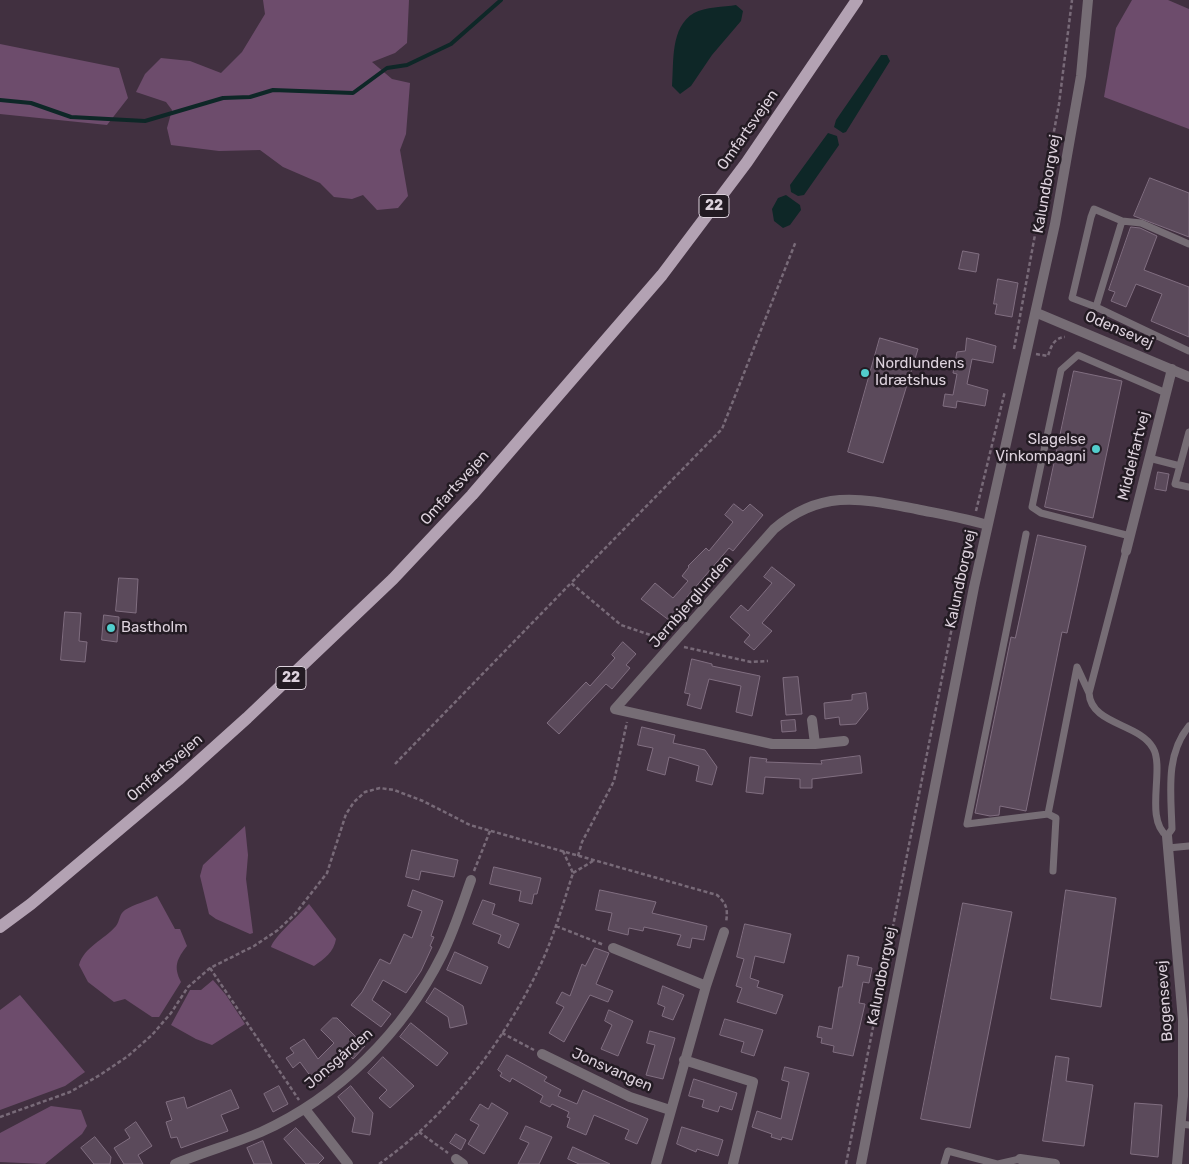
<!DOCTYPE html>
<html>
<head>
<meta charset="utf-8">
<style>
  body { margin:0 }
  canvas { display:block; background:#413040 }
</style>
</head>
<body>
<canvas width="1189" height="1164"></canvas>
<script>
const g = document.querySelector('canvas').getContext('2d');
g.lineJoin = 'round';
function fillPath(path, color) { g.fillStyle = color; g.fill(path, 'evenodd'); }
function trace(path, color, width, dash) { g.strokeStyle = color; g.lineWidth = width; g.lineCap = dash ? 'butt' : 'round'; g.setLineDash(dash || []); g.stroke(path); }
function label(font, color, halo, rows, align = 'center') {
  g.font = font + ' Rubik,sans-serif'; g.lineWidth = 5; g.setLineDash([]); g.textBaseline = 'middle'; g.strokeStyle = halo; g.fillStyle = color; for (const [text, x, y, turn = 0] of rows) {
    g.save(); g.translate(x, y); g.rotate((+turn || 0) * Math.PI / 180); g.textAlign = isNaN(turn) ? turn : align; if (halo) g.strokeText(text, 0, 0); g.fillText(text, 0, 0); g.restore();
  }
}
fillPath(new Path2D(`
  M263 0H409L407 43 395 53 372 62 392 79 410 83 406 134 400 150 408 196 398 208 377 210 363 195 352 199 334 197 320 183 283 167 260 150 219 151 171 145 167 128 172 110 166 102 136 92 145 74 161 58 190 61 221 73 242 52 265 14Z
  M1132 0H1168L1189 9V129L1104 97 1116 28Z
  M0 44 119 68 128 98 107 125 0 114Z
  M245 826 248 855 246 879 253 933 250 934 216 919 209 914 200 876 203 865Z
  M157 896 175 929H180L187 946C177 959 173 966 181 982L159 1017H152L125 999 114 1002 88 982 79 965C84 947 104 940 116 926 120 921 119 914 125 910 134 904 148 901 157 896Z
  M309 904 336 939C334 952 324 959 314 966L271 947C273 938 301 913 309 904Z
  M213 980 226 995 245 1024 212 1045 196 1039 171 1025 190 990H201Z
  M20 995 85 1072 65 1086 0 1110V1010Z
  M51 1106 81 1110 87 1126 82 1134 45 1164 0 1162V1133Z`), '#6d4c6c');
fillPath(new Path2D(`
  M736 5 743 11 741 21 712 55 691 86 680 94 672 86C674 62 670 27 694 13 705 7 724 7 736 5Z
  M881 55H887L890 61 846 132 843 133 834 127 836 120Z
  M828 133 837 136 839 145 804 195 798 196 791 192 790 185Z
  M786 195 800 205 801 210 790 225 783 228 774 221 772 209 778 198Z`), '#0e2727');
trace(new Path2D(`
  M0 100 31 103 71 117 145 121 223 98 250 97 273 90 353 93 387 68 407 65 451 44 501 0`), '#0e2727', 4);
const building = new Path2D(`
  M1150 178 1189 193V237L1134 216Z
  M1131 227 1140 228 1157 236 1144 270 1189 287V337L1151 321 1162 294 1136 284 1126 307 1111 301 1115 292 1109 290Z
  M963 251 979 254 976 272 959 269Z
  M998 279 1018 283 1012 317 995 314 997 304H994Z
  M880 338 918 349 883 463 848 452Z
  M967 338 996 346 993 363 972 359 967 384 988 390 985 406 957 401 956 408 943 406 945 394 953 395 957 374 953 373 957 352 965 351Z
  M1074 371 1122 381 1093 518 1045 507Z
  M1158 472 1169 474 1166 491 1155 489Z
  M734 504 743 511 750 504 763 515 733 551 729 548 687 597 693 602 674 624 641 599 655 583 673 598 688 581 682 576 689 567 688 566 706 548 709 551 733 522 725 515Z
  M1038 535 1086 546 1067 633 1062 632 1026 811 1000 806 999 815 990 816 975 813 1011 637 1015 638Z
  M772 567 795 585 762 623 772 631 754 650 744 642 750 635 730 617 741 605 748 611 772 583 764 577Z
  M119 578 138 579 136 613 116 611Z
  M65 612 81 613 79 641 87 642 85 662 61 660Z
  M104 615 119 617 117 642 102 640Z
  M623 642 636 654 626 665 630 668 612 689 606 684 559 734 547 723 586 682 590 686 615 658 612 655Z
  M692 659 712 664V666L760 676 752 716 736 712 741 686 709 679 701 709 687 705 690 694 685 693Z
  M798 677 802 714 786 715 783 678Z
  M866 693 868 709 856 724 840 725 839 717 825 719 824 703 852 700V695Z
  M795 720 796 731 782 732 781 721Z
  M642 727 675 735 673 743 705 750 717 767 712 785 696 781 699 766 669 757 665 775 647 770 653 748 638 745Z
  M860 756 862 773 812 779V788H800V779L765 777 763 794 746 792 750 757 767 759 766 762 822 764 821 761Z
  M412 850 458 860 454 877 421 871 419 880 406 877Z
  M494 867 541 878 537 894H534L532 904 519 901 521 891 490 884Z
  M413 890 443 901 431 936 434 937 430 946 432 947 421 971 406 993 383 980 372 1000 391 1014 381 1027 351 1005 362 992 380 959 390 964 404 934 412 938 422 911 408 906Z
  M600 890 656 902 652 913 707 926 704 940 692 938 690 948 677 945 681 935 644 927 643 931 629 928 628 935 608 930 612 913 596 910Z
  M1066 890 1116 898 1101 1007 1051 999Z
  M483 900 495 904 492 914 519 924 509 948 498 943 501 935 473 924Z
  M963 903 1012 912 970 1128 921 1119Z
  M745 924 791 934 784 963 755 956 750 978 759 981 757 987 783 995 776 1014 737 1002 742 988 736 986 744 959 737 957Z
  M595 948 609 953 596 984 613 991 608 1002 590 995 564 1042 549 1033 564 1007 556 1003 562 992 570 996 582 964 585 966Z
  M455 952 488 967 481 984 447 970Z
  M848 955 859 957 857 965 872 968 869 983 863 982 859 1003 865 1004 853 1056 833 1052 834 1046 821 1043 822 1038 817 1037 819 1026 832 1029 839 987H842Z
  M663 986 684 995 673 1020 662 1016 665 1007 658 1004Z
  M435 988 463 1006 467 1024 450 1028 448 1017 426 1002Z
  M609 1010 633 1021 618 1056 601 1049 612 1025 605 1021Z
  M333 1018H337L365 1046 353 1059 345 1051 326 1070 330 1075 317 1085 300 1062 293 1068 286 1058 294 1053 290 1048 304 1039 318 1059 334 1043 321 1030Z
  M725 1019 763 1030 754 1056 741 1052 744 1042 720 1035Z
  M411 1023 448 1053 437 1066 400 1037Z
  M650 1031 675 1038 663 1079 646 1075 655 1045 647 1043Z
  M507 1055 547 1077 544 1081 561 1090 558 1096 577 1104 583 1090 648 1119 637 1144 625 1139 629 1130 594 1115 586 1135 567 1127 570 1118 567 1117 569 1112 552 1104 550 1107 540 1102 543 1096 512 1078 510 1082 500 1076 502 1073 498 1070Z
  M1056 1056 1069 1058 1066 1081 1093 1085 1084 1146 1043 1141Z
  M383 1057 414 1086 390 1108 379 1098 387 1090 368 1073Z
  M785 1067 809 1073 792 1140 782 1137 781 1140 771 1137 772 1134 752 1127 757 1111 781 1119 789 1082 782 1080Z
  M694 1079 737 1093 732 1110 720 1106 718 1112 702 1107 704 1100 689 1096Z
  M279 1086 288 1104 273 1112 264 1094Z
  M351 1086 373 1113 370 1135 352 1132 355 1118 338 1097Z
  M231 1090 239 1108 221 1115 228 1131 181 1148 177 1137 171 1138 166 1122 172 1120 166 1102 184 1097 187 1108Z
  M492 1103 508 1113 484 1154 468 1144 479 1125 470 1120 480 1104 488 1109Z
  M1135 1103 1162 1105 1158 1157 1131 1154Z
  M136 1122 152 1146 138 1155 143 1164H124L114 1148 130 1138 125 1130Z
  M526 1126 552 1137 539 1164H518L529 1143 520 1139Z
  M682 1127 723 1140 718 1156 697 1149 696 1152 677 1144Z
  M296 1128 324 1158 318 1164H306L284 1139Z
  M456 1134 466 1140 461 1150 450 1143Z
  M95 1137 111 1157 110 1164H94L81 1148Z
  M263 1141 272 1164H254L247 1148Z
  M573 1147 610 1164H579L568 1159Z`);
fillPath(building, '#5b4a5b');
trace(building, '#806e80', 1);
trace(new Path2D(`
  M1014 349 1059 104 1072 0
  M1036 354 1048 356C1051 346 1054 338 1065 337
  M976 511 1005 391
  M662 639 621 625 571 583 722 429 796 241
  M684 647 751 662 768 661
  M395 764 571 583
  M578 856 582 842 614 781 627 722
  M474 871 490 831
  M573 873 593 861
  M556 926 604 945
  M210 968 299 1100
  M502 1033 534 1050
  M0 1117 70 1092 100 1075 128 1056 152 1035 171 1013 188 987 210 968 254 946 278 930 295 914 327 873 346 814 354 802 365 792 380 788 394 790 423 801 470 825 717 895C727 904 728 909 726 923
  M419 1132 448 1153
  M379 1164C448 1116 504 1042 540 966 554 936 563 904 573 873L563 851
  M846 1164 971 531`), '#786a78', 2.5, [4, 2.5]);
trace(new Path2D(`
  M1189 244 1141 223 1122 221 1096 307 1189 351
  M1096 307 1072 298 1091 217 1094 209 1122 221
  M1189 432 1175 484 1189 487
  M1149 458 1180 466
  M1026 534 967 824 1048 814
  M1130 536 1041 513 1032 507 1061 370 1078 355 1166 393
  M1126 551 1089 693C1091 725 1139 723 1153 748 1165 768 1144 819 1167 836L1172 829C1171 793 1165 755 1189 726
  M1168 848 1189 846
  M1053 871 1056 818 1048 814 1077 667 1089 693
  M1181 1124 1189 1125
  M944 1164 948 1151 997 1164
  M998 1164 1020 1159`), '#766d75', 7);
trace(new Path2D(`
  M1037 313 1189 377
  M1126 551 1172 369
  M812 720 815 744
  M844 741 815 744H772L615 709 774 529C821 489 860 498 916 509 940 514 964 518 987 525
  M1167 836 1183 1020V1096L1177 1164
  M613 948 706 986 656 1164
  M706 986 724 932
  M542 1054 630 1097 670 1110
  M684 1060 753 1082 733 1164
  M305 1109 348 1164
  M456 1159 463 1164
  M1020 1159 1055 1164
  M175 1164C203 1152 233 1144 261 1132 339 1097 404 1031 442 955 454 931 462 905 471 880`), '#766d75', 10);
trace(new Path2D(`
  M861 1164 974 587 1055 224 1081 76 1088 0`), '#766d75', 10);
trace(new Path2D(`
  M0 927 31 904 178 780 247 718 393 579 472 495 662 275 747 162 857 0`), '#b3a2b3', 12);
for (const [x, y, r, color] of [
  [865,373,5,"#52cdcd"],
  [1096,449,5,"#52cdcd"],
  [111,628,5,"#52cdcd"]
]) { const dot = new Path2D(); dot.arc(x, y, r, 0, 2 * Math.PI); g.fillStyle = color; g.fill(dot); trace(dot, '#231b23', 2); }
for (const [x, y, w] of [
  [714,206,30],
  [291,678,30]
]) { const box = new Path2D(); box.roundRect(x - w / 2, y - 11.5, w, 23, 4); g.fillStyle = '#231b23'; g.fill(box); trace(box, '#ddd2dd', 1); }
label('bold 14px', '#ddd2dd', null, [
  ["22",714,206],
  ["22",291,678]
]);
label('15px', '#ddd2dd', '#231b23', [
  ["Omfartsvejen",748,130,-55],
  ["Kalundborgvej",1047,184,-80],
  ["Odensevej",1119,330,23],
  ["Middelfartvej",1134,456,-76],
  ["Omfartsvejen",455,488,-48],
  ["Kalundborgvej",961,579,-78],
  ["Jernbjerglunden",691,602,-49],
  ["Omfartsvejen",165,768,-41],
  ["Kalundborgvej",882,976,-79],
  ["Bogensevej",1165,1001,-94],
  ["Jonsgården",339,1059,-41],
  ["Jonsvangen",612,1070,24]
]);
label('15px', '#ddd2dd', '#231b23', [
  ["Nordlundens",875,364],
  ["Idrætshus",875,381],
  ["Slagelse",1086,440,"right"],
  ["Vinkompagni",1086,457,"right"],
  ["Bastholm",121,628]
], 'left');
</script>
</body>
</html>
